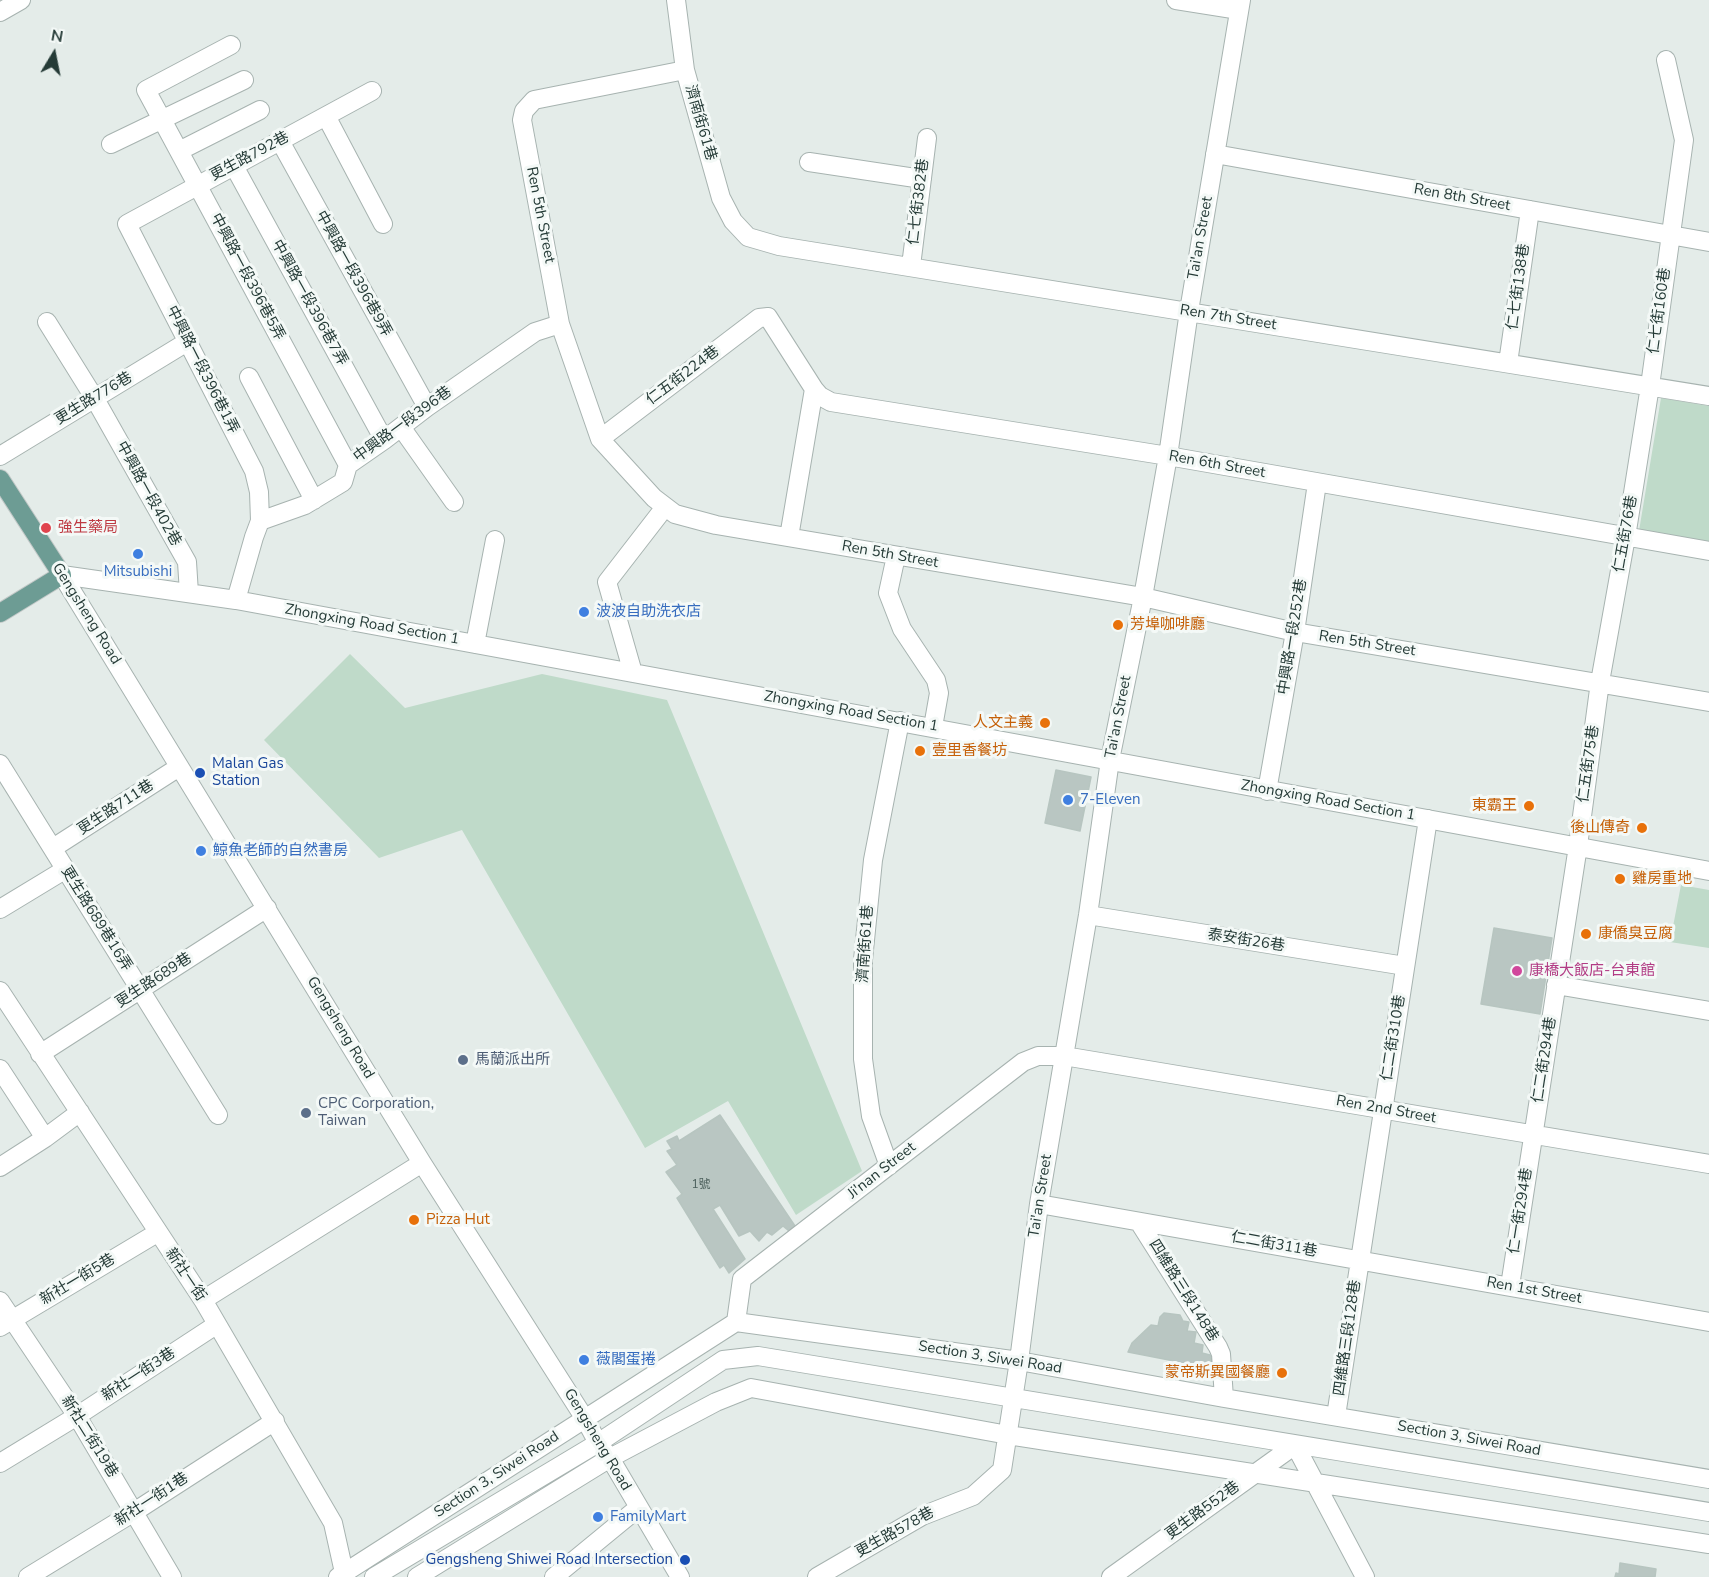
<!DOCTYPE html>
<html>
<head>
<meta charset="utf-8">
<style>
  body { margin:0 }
  #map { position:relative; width:1709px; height:1577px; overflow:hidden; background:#e4ece9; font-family:"Nunito Sans",sans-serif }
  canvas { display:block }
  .north { position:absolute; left:24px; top:24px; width:60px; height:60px; -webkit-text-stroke:4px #f4f9f7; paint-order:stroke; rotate:10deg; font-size:16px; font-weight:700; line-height:24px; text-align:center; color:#253b37 }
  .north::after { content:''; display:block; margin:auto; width:21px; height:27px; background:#253b37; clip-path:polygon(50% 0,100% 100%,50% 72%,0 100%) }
</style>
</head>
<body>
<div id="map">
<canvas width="1709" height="1577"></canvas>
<div class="north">N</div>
</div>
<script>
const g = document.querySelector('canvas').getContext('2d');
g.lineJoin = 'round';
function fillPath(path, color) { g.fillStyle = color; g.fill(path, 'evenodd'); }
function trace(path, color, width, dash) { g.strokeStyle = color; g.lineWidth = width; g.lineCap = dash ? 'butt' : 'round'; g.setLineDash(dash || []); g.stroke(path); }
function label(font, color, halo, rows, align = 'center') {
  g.font = font + ' "Nunito Sans","Noto Sans TC",sans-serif'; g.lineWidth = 6; g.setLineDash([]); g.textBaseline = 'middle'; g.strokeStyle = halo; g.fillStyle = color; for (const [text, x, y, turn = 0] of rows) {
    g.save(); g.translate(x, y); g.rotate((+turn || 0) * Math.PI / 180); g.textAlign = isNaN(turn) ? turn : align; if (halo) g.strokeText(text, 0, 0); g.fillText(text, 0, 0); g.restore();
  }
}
fillPath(new Path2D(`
  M1661 398 1709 406V542L1639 531Z
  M350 654 405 708 542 674 667 700 862 1171 796 1215 728 1101 645 1148 462 830 379 858 264 740Z
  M1681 885 1709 890V948L1670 942Z`), '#bfdac9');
const building = new Path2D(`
  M1056 770 1091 777 1080 831 1045 823Z
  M1494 928 1552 938 1540 1014 1481 1004Z
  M720 1115 795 1226 789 1231 783 1226 772 1235 767 1232 759 1241 750 1231 739 1236 720 1205 713 1209 745 1259 729 1273 724 1265 720 1268 677 1198 682 1194 666 1172 677 1165 667 1151 672 1149 667 1141 677 1136 679 1141Z
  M1164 1313 1180 1315 1183 1321 1189 1322 1187 1331 1196 1332 1194 1343 1203 1345 1202 1353 1210 1355 1212 1361 1205 1367 1128 1352 1132 1343 1151 1325 1158 1326 1160 1317Z
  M1620 1563 1656 1569 1655 1577H1615L1616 1573 1619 1574Z`);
fillPath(building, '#b9c6c2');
trace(building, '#b7c5c0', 1.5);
const minor = new Path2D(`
  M676 0 685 70 721 198 733 221 748 237 779 246 1709 396
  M1176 0 1239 10
  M0 12 21 0
  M231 45 146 90 348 465
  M685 70 534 100 524 111 522 120 560 324 600 439 654 498 675 514 716 525 1143 597 1295 632 1709 702
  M326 116 383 224
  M280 141 427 407
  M111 144 244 80
  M179 151 260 110
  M1215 154 1709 242
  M809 162 922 179
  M234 166 384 440
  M911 266 927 138
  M47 322 95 399 187 562 189 593
  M1508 363 1530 210
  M249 377 314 500
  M401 427 454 502
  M600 439 759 318 768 317 814 389 820 396 831 402 1168 456 1709 551
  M0 456 187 342
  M260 521 259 492 254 471 127 224 372 91
  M789 537 814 389
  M896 556 888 593 902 629 936 680 939 693 933 727
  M62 575 236 600 1709 871
  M62 575 422 1163 585 1419 598 1443 610 1458 680 1577
  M236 600 254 537 260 521 305 505 343 482 348 465 384 440 427 407 535 332 560 324
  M475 644 495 540
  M633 673 607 582 665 507
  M0 764 218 1115
  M1267 791 1295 632 1317 483
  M53 848 179 767
  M0 909 66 869
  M1088 915 1405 966
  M1556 985 1709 1011
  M0 991 203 1300 333 1523 345 1577
  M40 1054 267 908
  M0 1069 45 1138
  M889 1166 871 1116 863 1059V960L873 860 900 721
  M0 1167 45 1138 80 1112
  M1039 1204 1709 1322
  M1139 1222 1218 1347 1221 1354 1224 1398
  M1510 1286 1578 846 1600 682 1626 537 1650 386 1684 140 1666 60
  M203 1300 422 1163
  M0 1301 77 1416 172 1577
  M736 1322 742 1279 1023 1062 1038 1056H1064L1709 1164
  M0 1327 157 1233
  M1336 1416 1428 819
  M0 1463 77 1416 216 1325
  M28 1577 134 1512 275 1421
  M338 1577 736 1322 1019 1361 1224 1398 1709 1479
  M374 1577 598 1443 723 1360 758 1356 1709 1512
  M417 1577 610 1458 716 1402 751 1388 1008 1435 1709 1544
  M554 1577 638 1508
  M817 1577 922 1516 973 1496 1002 1470 1019 1361 1039 1204 1088 915 1110 760 1143 597 1168 456 1189 311 1241 0
  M1111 1577 1295 1445 1365 1577`);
const major = new Path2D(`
  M0 479 62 575 0 613`);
trace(minor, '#a7b3b0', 20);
trace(major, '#c2c8c7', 20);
trace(minor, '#fff', 18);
trace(major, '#6d9c94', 18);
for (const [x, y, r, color] of [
  [46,528,6,"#e0444e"],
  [138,554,6,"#3f7fe0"],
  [584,612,6,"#3f7fe0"],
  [1118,625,6,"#e8710a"],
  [1045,723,6,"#e8710a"],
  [920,751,6,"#e8710a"],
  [200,773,6,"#1a4fb4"],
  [1068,800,6,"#3f7fe0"],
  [1529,806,6,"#e8710a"],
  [1642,828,6,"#e8710a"],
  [201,851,6,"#3f7fe0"],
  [1620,879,6,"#e8710a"],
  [1586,934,6,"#e8710a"],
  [1517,971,6,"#d1479c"],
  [463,1060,6,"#5c6f8a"],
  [306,1113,6,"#5c6f8a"],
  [414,1220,6,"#e8710a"],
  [584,1360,6,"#3f7fe0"],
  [1282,1373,6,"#e8710a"],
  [598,1517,6,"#3f7fe0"],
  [685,1560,6,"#1a4fb4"]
]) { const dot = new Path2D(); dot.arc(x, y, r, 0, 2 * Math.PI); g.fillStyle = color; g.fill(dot); trace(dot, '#f4f9f7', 2); }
label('12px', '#4a5e5a', null, [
  ["1號",701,1185]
]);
label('15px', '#253b37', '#f4f9f7', [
  ["濟南街61巷",700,123,74],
  ["更生路792巷",250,157,-28],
  ["Ren 8th Street",1462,198,10],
  ["仁七街382巷",919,202,-83],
  ["Ren 5th Street",540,215,79],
  ["Tai'an Street",1201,238,-80],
  ["中興路一段396巷9弄",353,274,61],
  ["中興路一段396巷5弄",247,277,62],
  ["仁七街138巷",1519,287,-82],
  ["中興路一段396巷7弄",309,303,61],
  ["仁七街160巷",1660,311,-82],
  ["Ren 7th Street",1228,318,9],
  ["中興路一段396巷1弄",202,370,63],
  ["仁五街224巷",683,376,-37],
  ["更生路776巷",94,399,-31],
  ["中興路一段396巷",403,425,-36],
  ["Ren 6th Street",1217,465,10],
  ["中興路一段402巷",148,494,61],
  ["仁五街76巷",1626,534,-80],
  ["Ren 5th Street",890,555,10],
  ["Gengsheng Road",86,614,58],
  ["Zhongxing Road Section 1",372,625,10],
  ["中興路一段252巷",1293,637,-81],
  ["Ren 5th Street",1367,644,9],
  ["Zhongxing Road Section 1",851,712,10],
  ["Tai'an Street",1119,717,-79],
  ["仁五街75巷",1589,764,-82],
  ["Zhongxing Road Section 1",1328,801,10],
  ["更生路711巷",116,808,-33],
  ["更生路689巷16弄",96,919,58],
  ["泰安街26巷",1246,941,9],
  ["濟南街61巷",866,944,-86],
  ["更生路689巷",154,981,-33],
  ["Gengsheng Road",340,1028,59],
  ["仁二街310巷",1394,1038,-81],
  ["仁二街294巷",1545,1060,-81],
  ["Ren 2nd Street",1386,1110,10],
  ["Ji'nan Street",882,1171,-38],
  ["Tai'an Street",1041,1196,-81],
  ["仁一街294巷",1521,1211,-81],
  ["仁二街311巷",1274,1245,10],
  ["新社一街",185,1275,56],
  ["新社一街5巷",78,1280,-31],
  ["四維路三段148巷",1183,1291,58],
  ["Ren 1st Street",1534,1291,10],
  ["四維路三段128巷",1348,1338,-82],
  ["Section 3, Siwei Road",990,1358,9],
  ["新社一街3巷",139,1375,-33],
  ["新社二街19巷",89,1437,58],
  ["Section 3, Siwei Road",1469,1439,10],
  ["Gengsheng Road",597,1440,59],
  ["Section 3, Siwei Road",497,1475,-33],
  ["新社一街1巷",152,1500,-33],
  ["更生路552巷",1203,1511,-36],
  ["更生路578巷",895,1533,-29]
]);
label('15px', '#be3a42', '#f4f9f7', [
  ["強生藥局",58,528]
], 'left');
label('15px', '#366cbe', '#f4f9f7', [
  ["Mitsubishi",138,572,"center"],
  ["波波自助洗衣店",596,612],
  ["7-Eleven",1080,800],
  ["鯨魚老師的自然書房",213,851],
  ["薇閣蛋捲",596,1360],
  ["FamilyMart",610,1517]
], 'left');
label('15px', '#c56008', '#f4f9f7', [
  ["芳埠咖啡廳",1130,625],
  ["人文主義",1033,723,"right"],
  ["壹里香餐坊",932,751],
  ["東霸王",1517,806,"right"],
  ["後山傳奇",1630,828,"right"],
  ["雞房重地",1632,879],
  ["康僑臭豆腐",1598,934],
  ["Pizza Hut",426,1220],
  ["蒙帝斯異國餐廳",1270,1373,"right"]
], 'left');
label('15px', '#164399', '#f4f9f7', [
  ["Malan Gas",212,764],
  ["Station",212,781],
  ["Gengsheng Shiwei Road Intersection",673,1560,"right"]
], 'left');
label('15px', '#b23c85', '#f4f9f7', [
  ["康橋大飯店-台東館",1529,971]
], 'left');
label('15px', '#4e5e75', '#f4f9f7', [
  ["馬蘭派出所",475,1060],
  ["CPC Corporation,",318,1104],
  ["Taiwan",318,1121]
], 'left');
</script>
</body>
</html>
